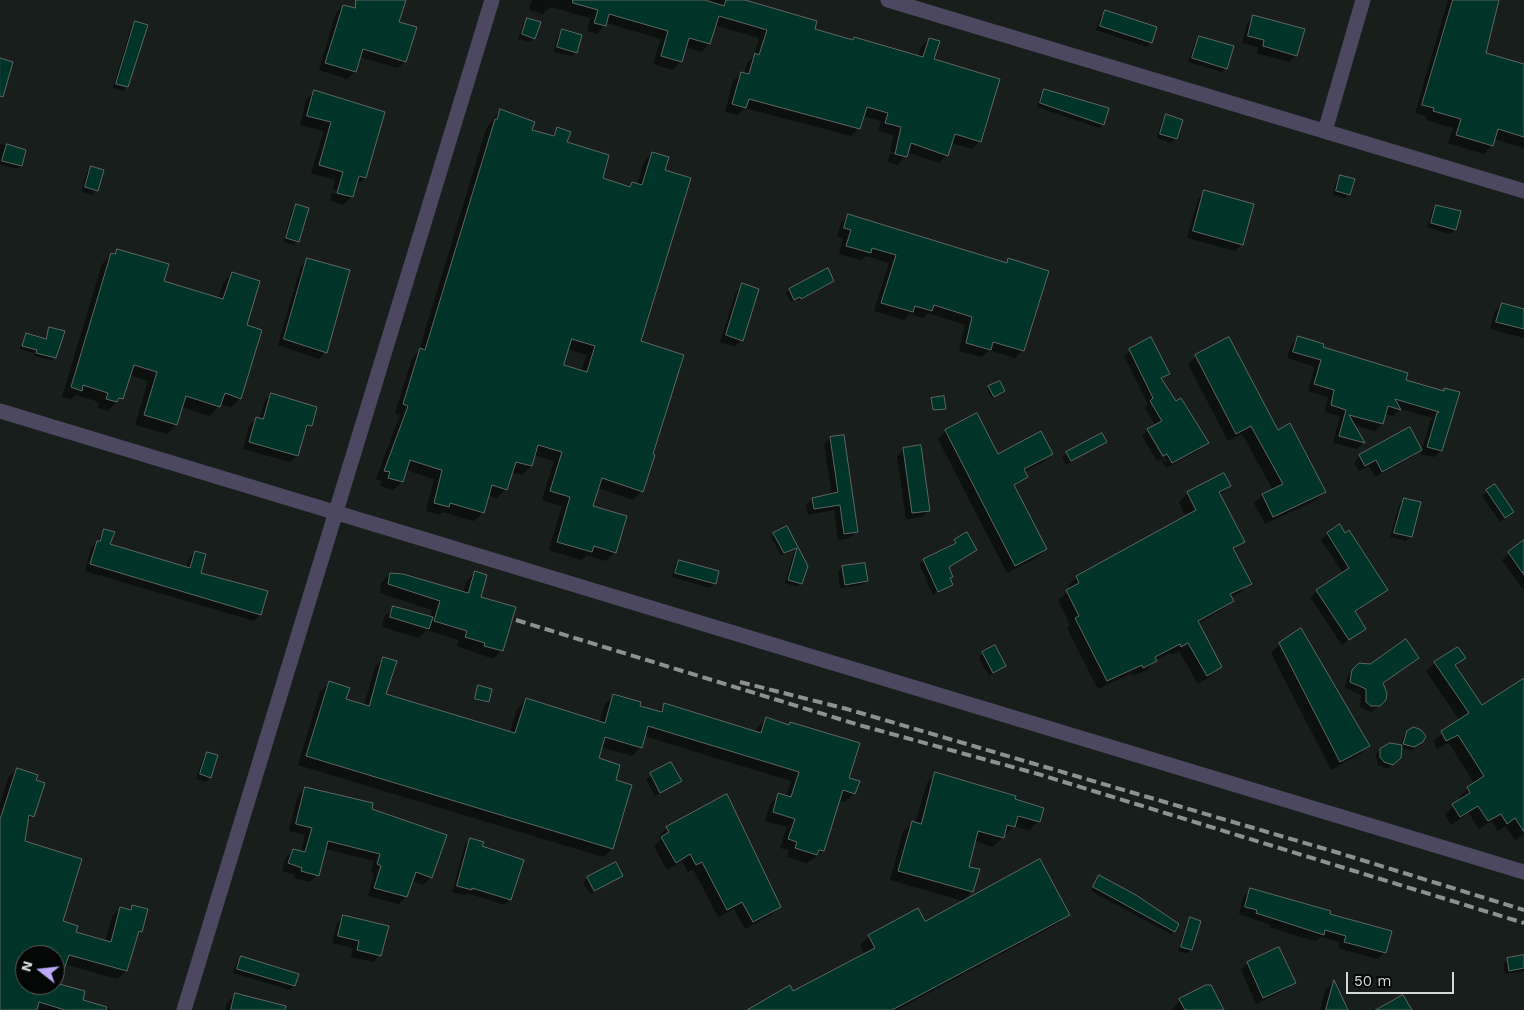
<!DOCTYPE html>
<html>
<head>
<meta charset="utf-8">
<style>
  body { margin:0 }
  #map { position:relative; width:1524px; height:1010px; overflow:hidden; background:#171e1b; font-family:"Work Sans",sans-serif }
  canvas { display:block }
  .north { position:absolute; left:15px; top:945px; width:50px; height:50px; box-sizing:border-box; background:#050706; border:1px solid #585b5a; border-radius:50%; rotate:286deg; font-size:14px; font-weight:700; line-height:20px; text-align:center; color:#d5d9d8 }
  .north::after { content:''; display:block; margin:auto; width:18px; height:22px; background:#bbaaf6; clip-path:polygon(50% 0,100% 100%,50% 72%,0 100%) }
  .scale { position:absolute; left:1346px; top:972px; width:108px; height:22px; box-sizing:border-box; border:2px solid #d5d9d8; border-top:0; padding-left:6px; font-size:15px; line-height:18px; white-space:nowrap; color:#d5d9d8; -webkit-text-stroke:4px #050706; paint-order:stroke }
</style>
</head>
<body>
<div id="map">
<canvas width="1524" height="1010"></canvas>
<div class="north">N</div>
<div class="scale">50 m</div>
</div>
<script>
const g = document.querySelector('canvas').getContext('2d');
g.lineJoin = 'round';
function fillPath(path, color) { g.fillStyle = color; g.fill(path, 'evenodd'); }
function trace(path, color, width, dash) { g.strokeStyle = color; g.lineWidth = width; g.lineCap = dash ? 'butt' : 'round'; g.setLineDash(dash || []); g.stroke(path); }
fillPath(new Path2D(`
  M367 0H405L398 22 405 61 398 68 360 57 355 72 347 79 319 70 336 13 343 6 363 12Z
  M532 0H741L814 30 851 41 854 38 918 57 921 47 929 39 933 60 980 141 972 149 951 143 947 155 939 163 907 152 898 165 888 162 890 153 902 157V154L890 151 894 135 878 131 881 121 863 116 859 128 851 136 745 108 737 115 725 112 733 81 741 73 744 74 747 63 754 56 759 38 715 25 709 44 701 52 685 47 681 61 672 70 653 64 661 39 606 23 597 34 587 31 590 18 551 7 543 14 529 10Z
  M1448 0H1498L1484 54 1524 65V148L1494 139 1492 145 1484 154 1454 145 1448 143 1453 128 1426 120 1427 116 1415 113Z
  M1105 12 1151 42 1147 47 1096 30 1101 16Z
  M1254 17 1296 55 1289 62 1257 53 1258 47 1242 43 1247 24Z
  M527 20 534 38 530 42 518 39 523 24Z
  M136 23 127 87 123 91 113 88 131 27Z
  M562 31 576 52 572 56 553 52 558 35Z
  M1199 37 1226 68 1222 72 1188 62 1195 41Z
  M1044 90 1103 124 1099 128 1037 107 1041 94Z
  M314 92 384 113 365 178 355 186 352 196 343 205 330 201 332 193 348 197V194L333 190 335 180 311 173 324 131 300 125 306 100Z
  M500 110 531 131 550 136 557 129 565 143 601 179 628 188 632 183 637 185 644 162 652 153 663 171 640 342 683 356 642 491 633 500 598 488 592 507 615 552 606 561 587 555 582 560 549 550 562 506 542 500 554 461 534 455 531 466 522 475 511 472 506 489 497 498 488 495 483 512 474 521 442 512 439 515 426 511 434 479 406 470 402 482 393 490 380 486 382 481 376 479 400 415 395 413 412 359 419 351 486 129ZM567 349 587 355 581 371 563 366Z
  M1167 116 1175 138 1171 143 1157 138 1162 120Z
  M0 144 25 151 21 166 17 169 0 164Z
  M92 168 96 190 92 195 81 191 87 172Z
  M1341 176 1349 194 1345 198 1333 195 1336 181Z
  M1205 192 1242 244 1235 251 1187 238 1198 199Z
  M297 206 298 241 294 245 283 242 292 210Z
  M1436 206 1455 229 1450 234 1427 227 1432 210Z
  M849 215 1005 263 1009 260 1023 350 1015 358 989 350 982 357 959 351 965 325 928 313 923 318 909 314 904 320 874 311 889 263 866 256 861 260 839 254 843 238 837 236 841 223Z
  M117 250 162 282 218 299 223 283 232 274 245 326 240 398 231 407 220 404 210 416 181 407 176 425 167 434 135 425 148 381 129 375 122 398 107 411 98 408 99 402 76 395 71 399 62 397 102 264Z
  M307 260 325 352 319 359 278 345 301 266Z
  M827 270 833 281 830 284 798 301 797 299 791 302 786 293 789 290Z
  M742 285 741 340 735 347 720 342 736 292Z
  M1502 304 1524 310V338L1490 329 1495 311Z
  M50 328 55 357 52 360 34 356 35 353 20 349 26 335 44 340Z
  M1299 337 1405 381 1442 392 1445 389 1441 451 1434 457 1421 454 1430 421 1433 418 1400 409 1393 416 1385 414 1382 424 1375 431 1353 425 1363 443 1357 449 1333 443 1340 416 1325 412 1328 397 1308 391 1315 367 1287 358 1292 344Z
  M1150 339 1168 373 1161 380 1175 403 1207 443 1201 449 1166 468 1161 459 1157 461 1142 436 1147 431 1165 462 1167 461 1149 430 1156 426 1145 408 1148 404 1124 356Z
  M1196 356 1277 431 1325 492 1316 500 1265 524 1254 503 1263 495 1273 490 1242 434 1228 441 1188 364Z
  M989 387 1004 391 992 398 987 389Z
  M271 394 311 425 304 432 297 456 290 462 243 449 249 426 256 419 259 420 265 401Z
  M932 399 944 408 932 411 930 401Z
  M946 431 998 455 1052 454 1043 462 1024 472 1026 477 1014 487 1046 549 1038 557 1007 573 938 439Z
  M830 438 856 532 850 538 838 540 834 510 808 515 806 505 812 499 832 495 824 445Z
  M1105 442 1066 465 1062 457 1067 453Z
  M904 449 929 510 922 517 906 519 897 456Z
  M1420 449 1414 456 1375 477 1369 466 1359 471 1354 463 1360 456Z
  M1229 486 1219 496 1243 542 1233 551 1250 583 1241 592 1231 597 1232 600 1223 609 1198 624 1220 667 1211 676 1198 684 1179 651 1172 655 1170 653 1155 660 1147 670 1133 676 1132 673 1098 689 1067 628 1070 625 1058 600 1070 590 1068 586 1077 577 1186 517 1179 502 1188 493Z
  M1494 486 1512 512 1500 522 1482 496Z
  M1404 499 1410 537 1406 541 1390 537 1400 503Z
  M787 527 806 566 798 587 785 583 795 549 781 555 771 537Z
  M105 530 108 545 186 568 189 559 195 552 199 573 260 615 254 621 85 571 91 549Z
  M1328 534 1386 590 1354 613 1364 628 1342 645 1310 597 1343 573 1321 540Z
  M955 541 976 550 948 568 952 577 949 579 951 584 933 595 919 564 952 547 951 545Z
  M1524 542V588L1523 589 1502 560Z
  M679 561 715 583 710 588 672 577 675 565Z
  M864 564 866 581 862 585 840 588 838 572 842 568Z
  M475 573 479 597 502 650 493 659 457 646 459 640 426 630 419 638 382 627 384 617 394 608 430 617 432 610 380 593 381 583 390 574 463 593 466 582Z
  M1280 644 1369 746 1360 754 1331 770 1271 653Z
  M983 653 1005 666 989 676 979 658Z
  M384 658 385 695 510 732 517 709 526 700 599 723 605 704 614 696 657 712 665 704 756 733 757 728 766 719 788 726 790 723 848 778 854 793 845 802 838 800 823 851 807 863 787 857 789 850 780 848 787 827 765 821 770 804 779 795 786 797 791 781 644 736 641 747 632 756 601 747 597 759 614 781 612 849 603 857 298 765 320 692 329 683 345 700 364 706 375 667Z
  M1417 658 1382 684 1383 703 1371 712 1360 707 1361 695 1345 688 1348 675 1354 669Z
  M1464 658 1455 667 1482 707 1524 680V834L1515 840 1506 826 1498 831 1491 821 1479 829 1469 813 1451 825 1445 814 1461 800 1459 797 1474 783 1449 743 1437 749 1433 741 1460 721 1426 671 1435 663Z
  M479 686 488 702 486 703 474 700Z
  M1408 732 1424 736 1413 750 1401 748 1395 763 1387 769 1378 765 1376 754 1381 750 1400 746 1403 737Z
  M207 753 210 777 206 782 196 779 203 758Z
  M671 764 680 781 655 796 646 779Z
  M17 769 33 816 27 822 23 842 62 922 74 933 105 942 112 917 120 908 128 910 132 906 141 931 136 937 126 970 118 979 64 964 58 985 81 1001 114 1010H0V804L8 778ZM25 955H55V985H25Z
  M936 774 1039 821 1029 830 1014 826 993 847 975 841 967 868 972 891 963 901 890 880 903 832 912 823H915L927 783Z
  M305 788 371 810 431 877 423 885 412 880 406 897 399 904 368 896 374 873 371 872 374 861 325 849 317 875 310 882 294 878 295 875 282 871 286 858 293 850 301 852 305 835 289 831 298 795Z
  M667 828 779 907 771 915 745 929 734 909 718 917 693 869 688 872 682 861 667 870 654 846 661 839 659 836Z
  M471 839 481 847 510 899 505 905 467 893 465 895 452 892 465 845Z
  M622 876 590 894 583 882 588 878Z
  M1099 877 1174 931 1171 934 1091 891Z
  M1251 889 1329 915 1385 952 1378 959 1338 948 1340 942 1320 937 1316 941 1300 937 1269 927 1270 925 1239 914 1244 896Z
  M1068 914 1059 923 897 1010H749L793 993 865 954 860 945 869 936Z
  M344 917 380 955 373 962 351 957 353 948 332 943 337 923Z
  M1190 919 1199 921 1191 950 1187 953 1178 951 1187 922Z
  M1278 949 1294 982 1287 989 1256 1004 1241 970 1248 963Z
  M1524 957V971L1505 974 1504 964 1508 959Z
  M241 958 294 985 290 990 233 973 237 962Z
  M1333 982 1346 1010H1320L1325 990Z
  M1210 985 1223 1010H1172L1180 1000Z
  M236 994 267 1010H225L227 1003Z`), '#0007');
const building = new Path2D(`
  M356 0H406L399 22 417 27 406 62 363 49 356 72 325 63 343 5 355 8Z
  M573 0H705L724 6 726 0H745L817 21 815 29 853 40 854 37 923 57 929 38 940 41 934 59 1000 79 981 142 955 134 948 156 911 143 907 157 895 154 901 127 885 123 888 113 867 107 860 129 749 99 746 108 732 104 741 72 749 74 755 53 759 55 767 30 719 16 710 44 689 38 682 62 661 56 668 31 609 14 606 26 594 23 598 10 573 3Z
  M1453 0H1499L1486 53 1524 64V137L1498 129 1493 146 1463 137 1456 135 1461 119 1433 111 1434 108 1422 105Z
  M1105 10 1157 27 1152 43 1100 26Z
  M1253 15 1305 29 1297 56 1263 46 1264 40 1248 36Z
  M527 18 541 22 535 39 522 34Z
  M135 21 148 25 128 87 116 84Z
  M562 29 582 35 577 53 557 47Z
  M1199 36 1234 46 1227 69 1192 58Z
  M0 58 13 62 3 97 0 96Z
  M1044 89 1109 108 1104 125 1040 103Z
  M314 90 385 112 366 178 359 176 353 197 337 193 343 172 319 165 331 122 307 116Z
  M500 109 535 122 532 130 554 136 557 127 571 132 567 142 609 155 603 178 630 187 632 182 642 185 652 152 669 157 665 170 691 178 641 341 684 355 653 454 655 455 643 492 602 478 593 506 627 516 616 553 594 546 592 552 557 542 570 497 550 491 562 452 538 445 532 466 516 462 507 490 492 485 484 513 450 503 449 507 434 503 442 470 438 469 410 460 403 482 388 478 390 472 384 471 408 406 403 404 420 348 425 350 495 119H497ZM572 339 595 346 587 372 564 365Z
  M1166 114 1183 120 1177 139 1160 134Z
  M7 144 26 150 22 166 2 161Z
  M91 166 104 170 98 191 85 187Z
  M1340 175 1355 179 1350 195 1336 191Z
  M1204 190 1254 204 1243 245 1193 231Z
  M296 204 309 208 299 242 286 238Z
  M1436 205 1461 211 1456 230 1431 223Z
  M848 214 1007 263 1008 258 1049 271 1024 351 993 342 991 350 966 343 972 317 934 305 932 311 915 306 913 312 881 303 896 255 872 248 871 253 846 246 851 230 844 228Z
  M117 249 169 264 164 281 223 299 232 272 260 281 247 325 262 330 241 399 225 393 220 407 186 396 177 425 144 415 157 372 134 365 123 399 119 398 117 402 106 399 108 393 83 385 82 391 71 387 111 253 115 254Z
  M307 258 350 270 327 353 284 339Z
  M828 268 834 281 801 299 800 297 794 300 789 289Z
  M742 283 759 289 743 341 726 335Z
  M1502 303 1524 309V329L1496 322Z
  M49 327 65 331 56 358 36 353 37 350 22 346 26 333 46 339Z
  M1298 336 1324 344 1323 347 1408 373 1406 380 1444 391V388L1460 392 1442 451 1427 447 1437 413 1439 412 1395 399 1401 410 1388 406 1383 424 1349 415 1365 443 1339 436 1346 410 1331 405 1334 390 1314 384 1321 360 1293 352Z
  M1151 337 1170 374 1161 378 1176 401 1181 398 1209 443 1172 463 1167 454 1163 456 1147 429 1162 421 1150 401 1153 398 1129 349Z
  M1229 337 1278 430 1290 423 1326 492 1273 517 1262 494 1283 484 1251 426 1236 434 1195 355Z
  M1000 381 1005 391 994 397 988 386Z
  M271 393 317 407 312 426 307 425 298 456 249 442 256 417 263 419Z
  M944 396 946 409 933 410 931 398Z
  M977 413 998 454 1041 431 1053 454 1024 469 1028 477 1014 485 1047 549 1015 566 945 430Z
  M1410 427 1422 450 1382 472 1376 460 1365 466 1359 455Z
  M1102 433 1107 442 1071 461 1066 452Z
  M844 435 858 532 844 534 840 505 814 509 812 498 838 492 830 437Z
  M921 445 930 511 912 513 903 448Z
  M1224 473 1231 486 1219 492 1245 542 1233 548 1252 584 1230 594 1234 601 1198 621 1222 667 1207 676 1188 643 1181 647 1180 644 1155 657 1157 661 1143 668 1142 665 1107 681 1075 618 1079 616 1066 590 1079 583 1076 576 1196 510 1187 492Z
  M1495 484 1514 512 1505 518 1486 490Z
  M1404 498 1421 502 1412 537 1394 533Z
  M1340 524 1345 533 1349 530 1388 590 1355 611 1366 629 1349 640 1316 590 1349 568 1327 533Z
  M787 526 808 566 802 584 788 580 797 548 784 553 773 533Z
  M104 529 115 532 110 544 190 568 195 551 206 554 201 573 268 591 261 615 90 564 97 541H100Z
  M967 532 977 550 949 567 953 577 950 578 953 585 938 592 923 559 956 543 954 540Z
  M1524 540V575L1508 552Z
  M679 560 719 571 716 584 675 573Z
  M865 563 868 581 845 585 842 566Z
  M475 571 487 575 481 597 516 607 503 651 484 646 485 643 465 637 467 631 434 621 440 601 388 584 390 573 403 574 468 593Z
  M393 606 433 617 429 629 390 617Z
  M1301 628 1370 746 1340 762 1279 643Z
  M1406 639 1419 658 1383 683 1387 693 1386 700 1380 706H1371L1366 702V689L1350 682 1352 670 1359 663 1370 664Z
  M995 645 1006 666 993 673 982 652Z
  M1458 647 1466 658 1455 665 1482 705 1524 678V832L1515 818 1507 824 1501 814 1488 821 1478 806 1460 817 1452 804 1470 793 1467 787 1484 776 1458 735 1446 741 1441 731 1469 713 1434 662Z
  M383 657 397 661 386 694 515 733 526 698 605 723 613 694 641 702 640 706 662 712 664 703 761 733 766 717 789 725 790 722 860 743 849 778 860 781 855 794 843 790 824 851 819 850 817 855 795 848 797 842 788 839 795 819 773 812 778 793 791 797 799 772 648 726 642 748 605 737 599 758 620 765 616 780 632 785 613 849 306 756 329 681 350 688 346 699 369 706Z
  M478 685 492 689 489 702 475 699Z
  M1414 727 1421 730 1426 736 1423 742 1414 747 1403 744 1407 731Z
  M1390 743 1402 745 1401 758 1393 765 1384 762 1380 757V749Z
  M207 752 218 755 211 778 200 774Z
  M671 762 682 781 660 793 650 773Z
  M17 768 38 775 36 780 45 783 34 817 29 815 25 841 82 859 63 921 78 926 76 932 111 942 120 907 131 910 132 905 148 909 142 932 139 931 127 971 69 955 59 984 85 991 83 1000 107 1007 106 1010H65L39 1002 37 1010H0V820ZM25 955H55V985H25Z
  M935 772 1016 796 1015 799 1044 808 1040 822 1018 816 1015 827 1007 825 1004 838 978 831 969 867 980 869 973 892 898 871 912 821 921 824Z
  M305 787 373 803 372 809 447 835 432 878 416 872 407 897 374 888 381 866 377 864 380 854 328 841 319 876 301 871 302 868 288 863 293 849 305 852 312 828 296 824Z
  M727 794 781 907 753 922 742 902 727 910 702 862 696 865 690 854 676 863 661 837 669 832 666 827Z
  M470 838 484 842 482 846 524 860 511 900 472 888V890L457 886Z
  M1040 859 1070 915 892 1010H747L790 985 793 991 875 948 868 935 918 908 925 921Z
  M616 862 623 876 594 891 587 877Z
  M1099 875 1136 895 1179 924 1175 932 1093 887Z
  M1250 888 1331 911 1330 914 1392 931 1386 953 1344 942 1346 936 1325 930 1324 935 1256 913 1257 910 1245 907Z
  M343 915 389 926 381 956 357 950 359 941 338 936Z
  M1190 917 1201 921 1192 950 1181 947Z
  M1279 947 1296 983 1263 998 1247 962Z
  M1524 955V968L1509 971 1507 958Z
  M241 956 299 974 295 986 237 969Z
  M1334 980 1348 1010H1326Z
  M1206 985H1211L1224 1010H1185L1179 999Z
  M235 993 286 1006 285 1010H231Z
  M1403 995 1412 1010H1376Z`);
fillPath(building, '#003429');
trace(building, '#5f6764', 1);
trace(new Path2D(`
  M888 0 1524 191
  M1325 131 1363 0
  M0 411 1524 872
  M184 1010 492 0`), '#4d4861', 15);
trace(new Path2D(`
  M516 620 859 725 1038 774 1524 923
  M740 682 847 709 1339 853 1524 910`), '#8d9291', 4, [10, 5]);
</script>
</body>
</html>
